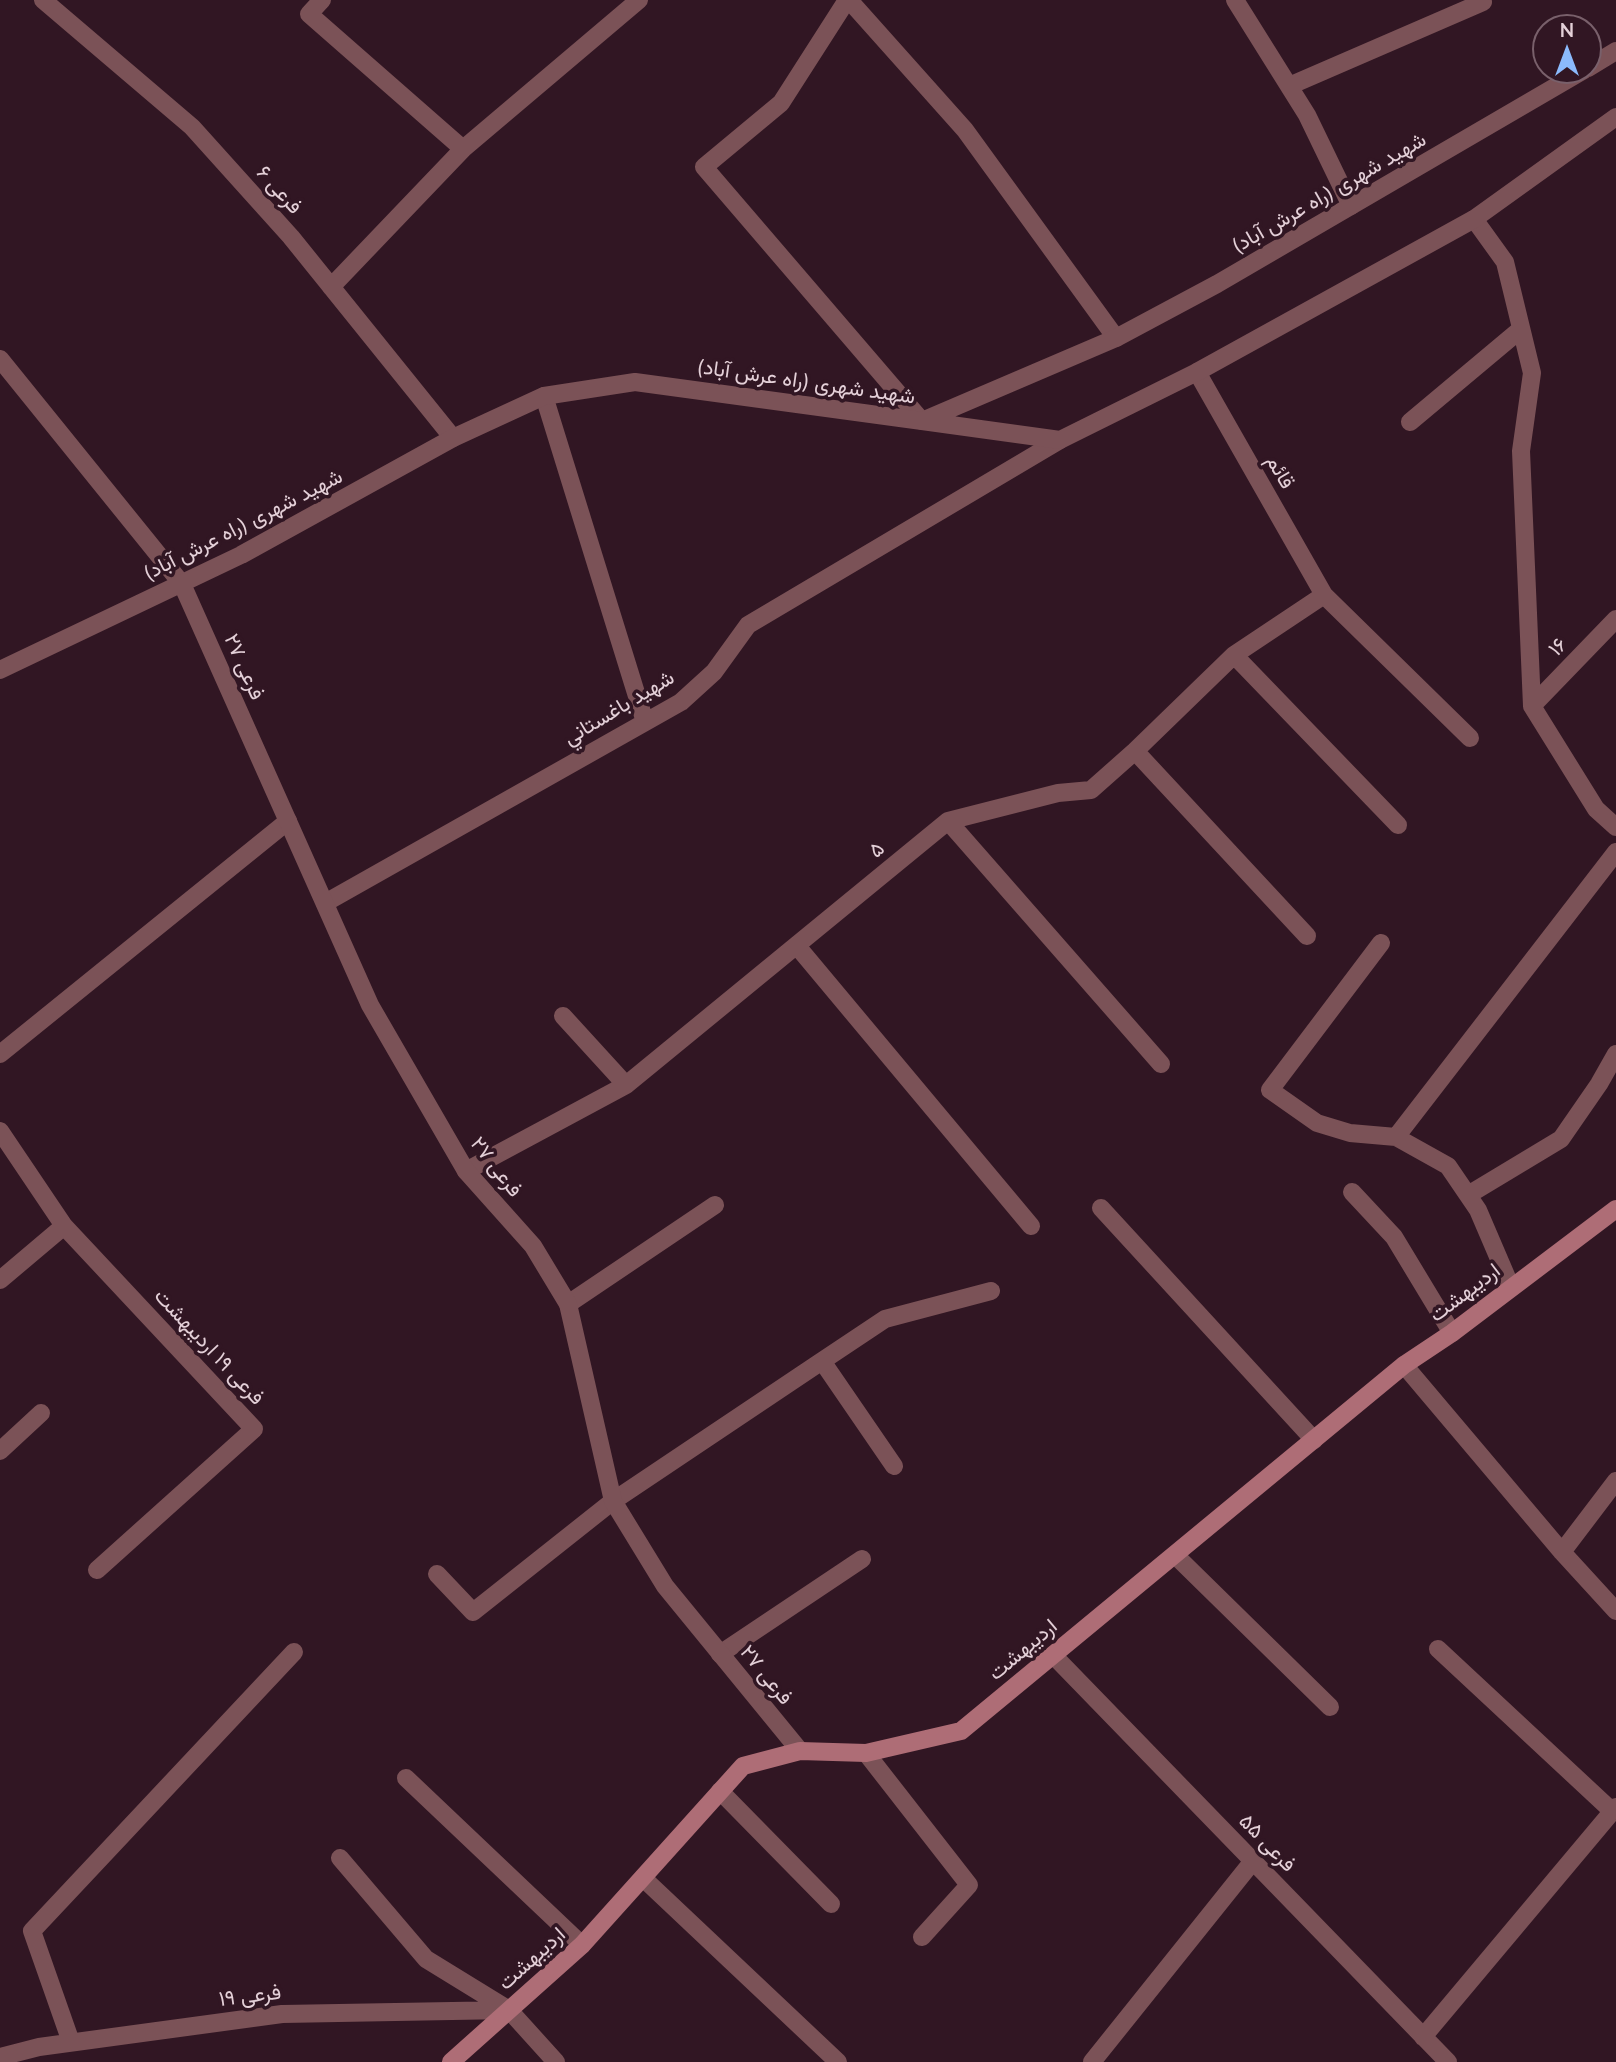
<!DOCTYPE html>
<html>
<head>
<meta charset="utf-8">
<style>
  body { margin:0 }
  #map { position:relative; width:1616px; height:2062px; overflow:hidden; background:#311623; font-family:Mulish,sans-serif }
  canvas { display:block }
  .north { position:absolute; left:1532px; top:14px; width:70px; height:70px; box-sizing:border-box; background:#311623; border:2px solid #79606b; border-radius:50%; rotate:0deg; font-size:19px; font-weight:700; line-height:28px; text-align:center; color:#e4d0d8 }
  .north::after { content:''; display:block; margin:auto; width:24px; height:32px; background:#8bbafc; clip-path:polygon(50% 0,100% 100%,50% 72%,0 100%) }
</style>
</head>
<body>
<div id="map">
<canvas width="1616" height="2062"></canvas>
<div class="north">N</div>
</div>
<script>
const g = document.querySelector('canvas').getContext('2d');
g.lineJoin = 'round';
function trace(path, color, width, dash) { g.strokeStyle = color; g.lineWidth = width; g.lineCap = dash ? 'butt' : 'round'; g.setLineDash(dash || []); g.stroke(path); }
function label(font, color, halo, rows, align = 'center') {
  g.font = font + ' Mulish,Vazirmatn,sans-serif'; g.lineWidth = 7; g.setLineDash([]); g.textBaseline = 'middle'; g.strokeStyle = halo; g.fillStyle = color; for (const [text, x, y, turn = 0] of rows) {
    g.save(); g.translate(x, y); g.rotate((+turn || 0) * Math.PI / 180); g.textAlign = isNaN(turn) ? turn : align; if (halo) g.strokeText(text, 0, 0); g.fillText(text, 0, 0); g.restore();
  }
}
trace(new Path2D(`
  M43 0 192 127 291 237 453 438
  M322 0 309 14 463 149
  M847 0 781 103 704 167 922 421
  M849 0 965 130 1116 338
  M1235 0 1307 115 1351 206
  M1289 86 1483 2
  M1474 219 1505 262 1532 373 1521 451 1532 706 1596 809 1616 827
  M331 287 463 149 639 0
  M0 359 182 584
  M1197 372 1324 595 1470 738
  M544 396 645 722
  M1410 422 1521 329
  M1234 655 1398 825
  M1532 706 1616 619
  M1135 751 1307 936
  M948 821 1161 1064
  M325 903 681 702 714 672 748 625 1060 440
  M1381 943 1270 1090 1317 1123 1350 1133 1396 1137 1448 1166 1478 1210 1511 1287
  M797 946 1031 1226
  M563 1016 626 1085
  M0 1054 288 821
  M0 1131 64 1226 254 1429 97 1570
  M1396 1137 1616 852
  M466 1171 626 1085 948 821 1058 793 1091 790 1135 751 1234 655 1324 595
  M1352 1192 1394 1237 1452 1333
  M1468 1195 1561 1139 1599 1084 1616 1054
  M1101 1208 1314 1440
  M0 1280 64 1226
  M568 1304 715 1205
  M822 1361 885 1319 991 1291
  M1404 1365 1562 1552 1616 1611
  M0 1451 41 1413
  M1562 1552 1616 1481
  M1175 1555 1330 1707
  M437 1574 473 1612 613 1501 822 1361 894 1466
  M1438 1649 1612 1811
  M720 1654 862 1559
  M1053 1655 1448 2062
  M866 1753 969 1885 922 1937
  M406 1778 582 1945
  M720 1791 831 1904
  M340 1858 426 1959 509 2010 556 2062
  M643 1878 838 2062
  M1423 2037 1616 1807
  M71 2042 32 1931 294 1652
  M0 2057 39 2047 282 2014 509 2010
  M1092 2062 1253 1861`), '#7b5257', 18);
trace(new Path2D(`
  M1588 68 1616 51
  M922 421 1060 440 1197 372 1474 219 1616 117
  M182 584 370 1005 466 1171 533 1246 568 1304 613 1501 665 1586 800 1751
  M0 670 241 555 453 438 544 396 635 382 922 421 1116 338 1217 284 1584 70`), '#7b5257', 18);
trace(new Path2D(`
  M451 2062 582 1945 743 1766 800 1751 866 1753 961 1731 1404 1365 1452 1333 1616 1209`), '#ae6d76', 18);
label('21px', '#e4d0d8', '#311623', [
  ["فرعی ۶",279,190,48],
  ["شهید شهری (راه عرش آباد)",1329,193,-30],
  ["شهید شهری (راه عرش آباد)",806,382,8],
  ["قائم",1280,472,60],
  ["شهید شهری (راه عرش آباد)",243,525,-27],
  ["۱۶",1558,647,-46],
  ["فرعی ۲۷",244,667,66],
  ["شهيد باغستاني",619,708,-31],
  ["۵",877,850,-40],
  ["فرعی ۲۷",496,1167,52],
  ["اردیبهشت",1465,1293,-37],
  ["فرعی ۱۹ اردیبهشت",209,1347,47],
  ["اردیبهشت",1023,1650,-40],
  ["فرعی ۲۷",766,1675,51],
  ["فرعی ۵۵",1267,1843,46],
  ["اردیبهشت",532,1959,-42],
  ["فرعی ۱۹",250,1996,-7]
]);
</script>
</body>
</html>
